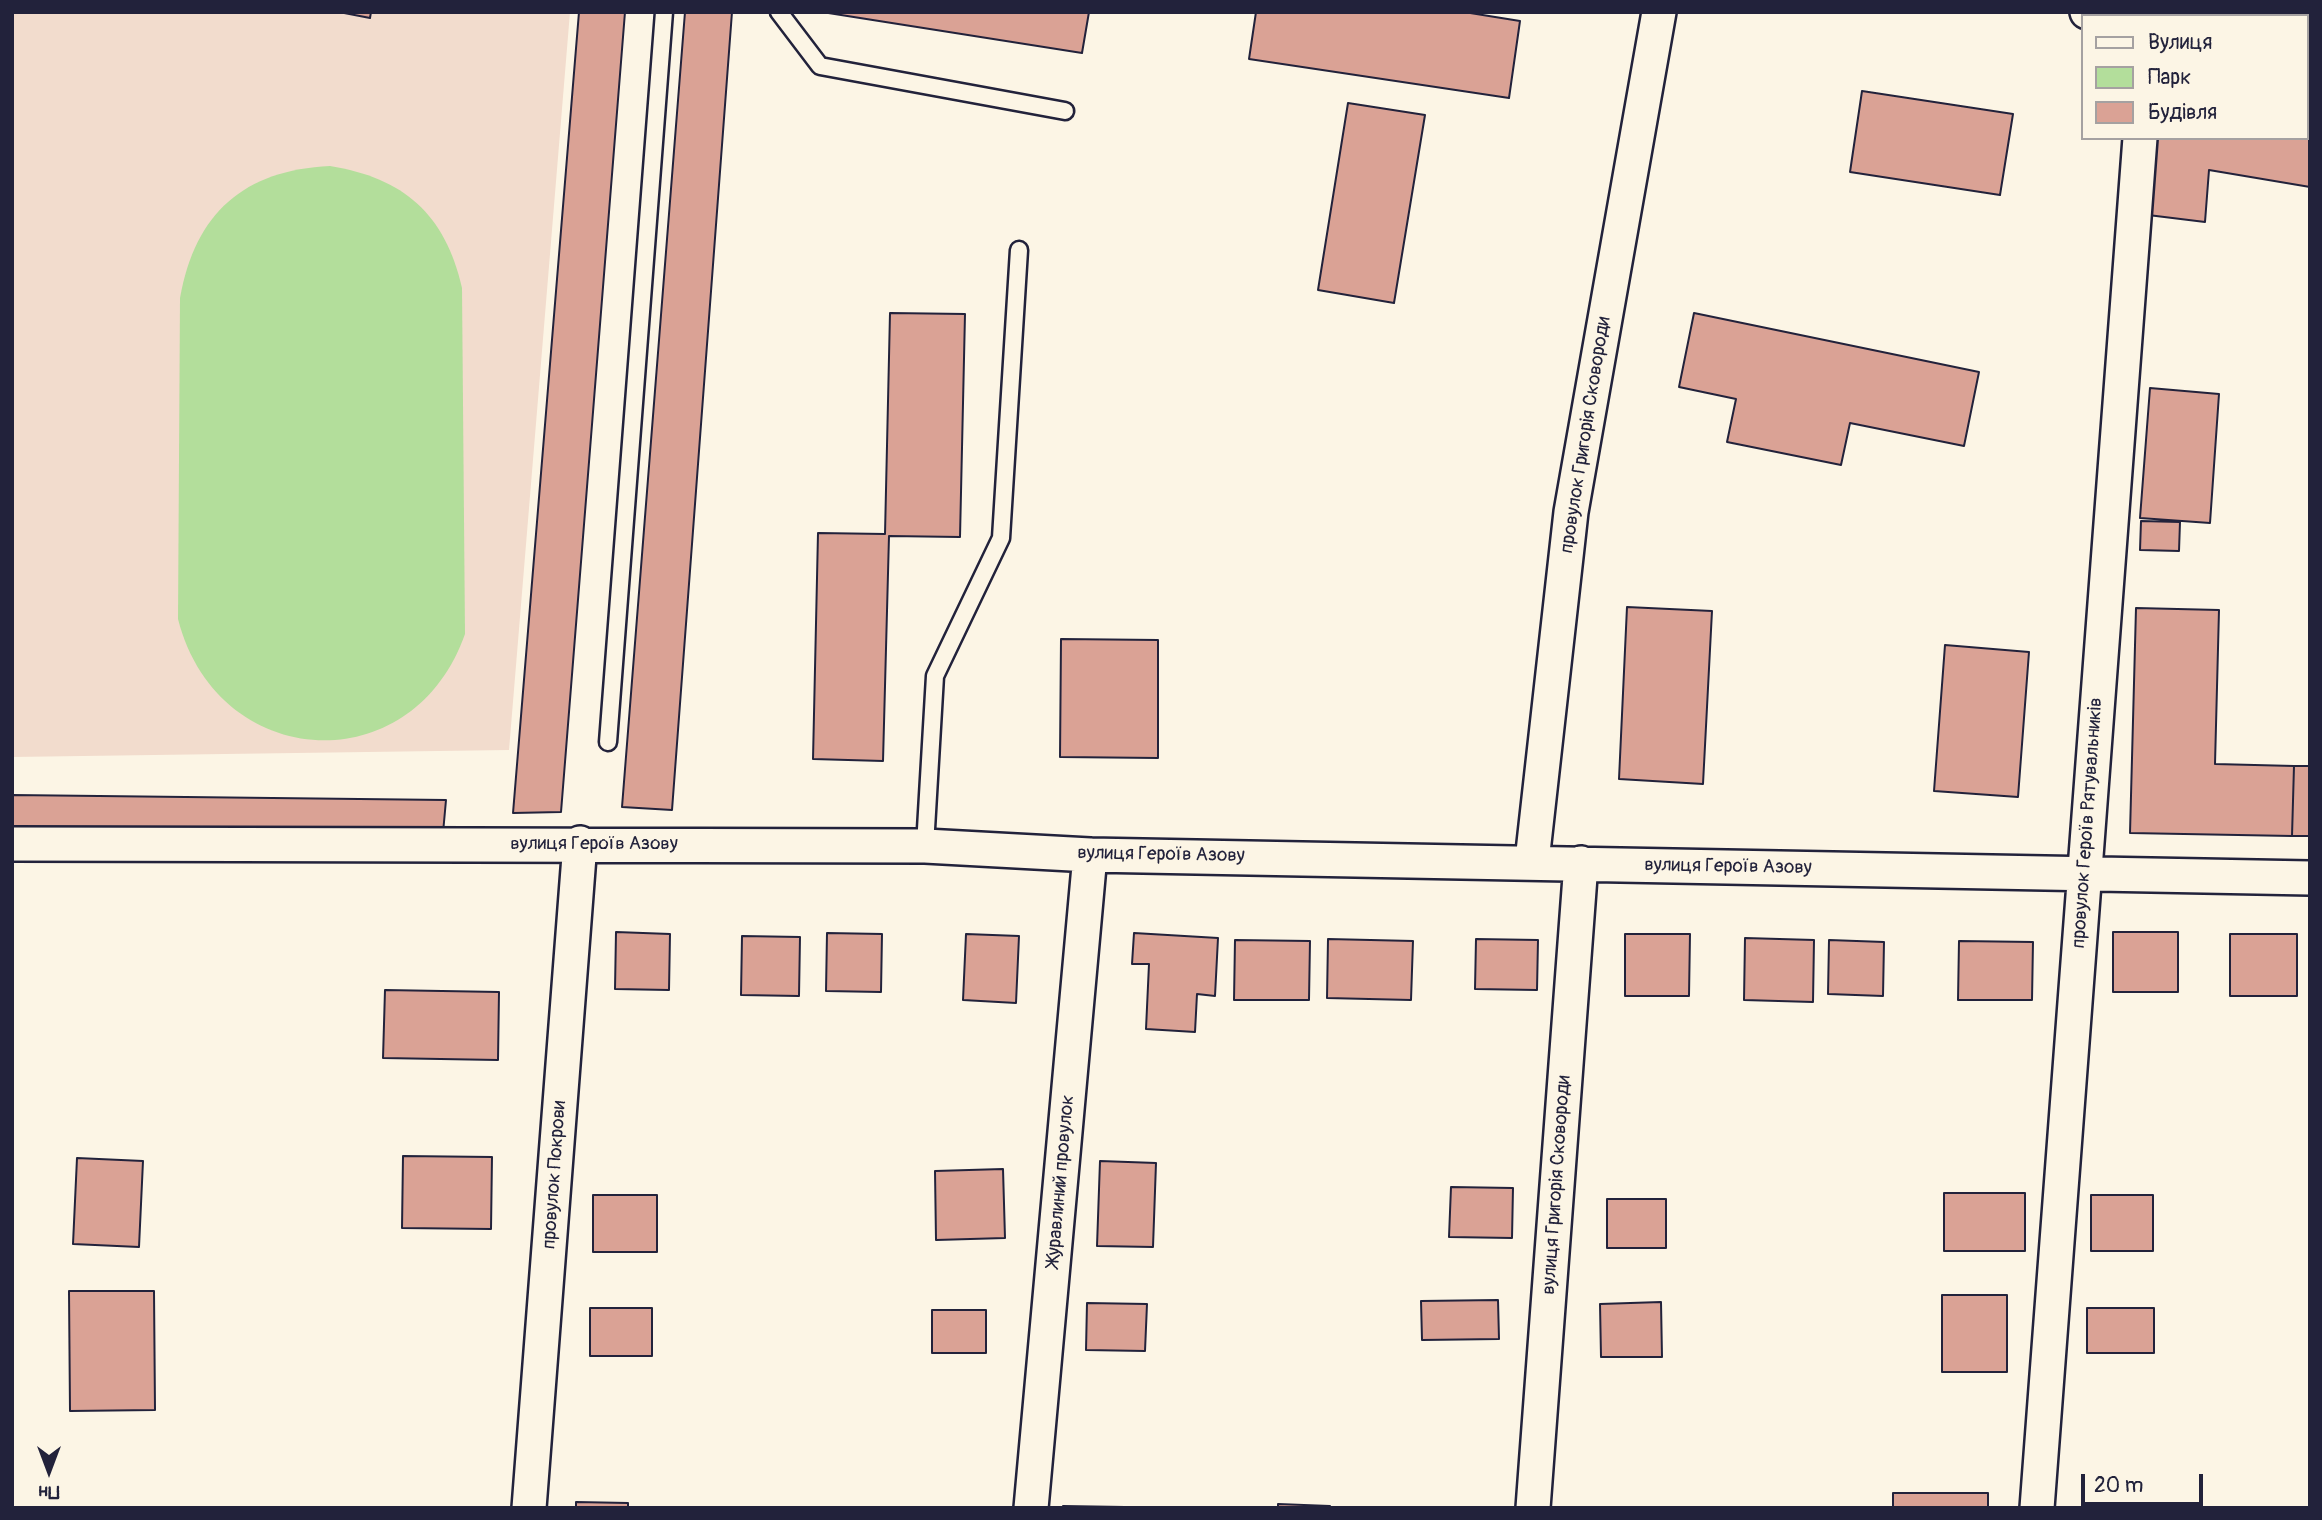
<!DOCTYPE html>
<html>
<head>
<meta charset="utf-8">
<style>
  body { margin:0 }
  #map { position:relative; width:2322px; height:1520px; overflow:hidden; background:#fcf5e5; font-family:Pangolin,sans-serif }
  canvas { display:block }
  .frame { position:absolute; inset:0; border:14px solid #22223b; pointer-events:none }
  .legend { position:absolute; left:2081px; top:14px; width:228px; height:126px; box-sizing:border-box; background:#fcf5e5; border:2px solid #a5a1a1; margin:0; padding:9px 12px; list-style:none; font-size:21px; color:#22223b }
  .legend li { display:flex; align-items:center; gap:14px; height:35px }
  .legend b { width:35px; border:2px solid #a5a1a1 }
  .north { position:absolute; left:14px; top:1436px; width:70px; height:70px; -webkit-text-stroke:5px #fcf5e5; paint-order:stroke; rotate:180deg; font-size:19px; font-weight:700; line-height:28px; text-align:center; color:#22223b }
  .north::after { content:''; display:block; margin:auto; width:24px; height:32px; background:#22223b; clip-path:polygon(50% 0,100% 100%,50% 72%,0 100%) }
  .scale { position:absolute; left:2081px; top:1474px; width:122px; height:32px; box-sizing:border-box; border:4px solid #22223b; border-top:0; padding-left:9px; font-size:21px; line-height:24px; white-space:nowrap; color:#22223b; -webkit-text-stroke:5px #fcf5e5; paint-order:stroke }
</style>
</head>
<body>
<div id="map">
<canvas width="2322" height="1520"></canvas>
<div class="frame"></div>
<ul class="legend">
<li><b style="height:9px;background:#fcf5e5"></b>Вулиця</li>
<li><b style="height:19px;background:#b3de9b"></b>Парк</li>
<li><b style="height:19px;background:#daa295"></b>Будівля</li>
</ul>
<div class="north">Пн</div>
<div class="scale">20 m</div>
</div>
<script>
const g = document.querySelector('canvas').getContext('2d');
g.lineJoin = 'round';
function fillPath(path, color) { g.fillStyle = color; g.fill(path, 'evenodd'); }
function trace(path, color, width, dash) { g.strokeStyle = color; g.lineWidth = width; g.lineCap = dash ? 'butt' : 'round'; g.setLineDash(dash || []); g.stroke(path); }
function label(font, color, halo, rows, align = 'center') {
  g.font = font + ' Pangolin,sans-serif'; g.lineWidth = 6; g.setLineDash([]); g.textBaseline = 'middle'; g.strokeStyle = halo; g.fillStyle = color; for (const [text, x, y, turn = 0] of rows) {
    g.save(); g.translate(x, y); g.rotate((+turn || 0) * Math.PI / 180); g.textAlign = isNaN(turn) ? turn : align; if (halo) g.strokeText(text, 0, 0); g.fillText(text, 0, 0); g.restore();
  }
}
fillPath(new Path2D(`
  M12 12H570L509 750 12 757Z`), '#f2dccd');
fillPath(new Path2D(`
  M330 166C404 178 445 214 462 288L465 634C412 784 217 772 178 619L180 298C195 213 244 170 330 166Z`), '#b3de9b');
const building = new Path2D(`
  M339 12H371L370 18Z
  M579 12H625L561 812 513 813Z
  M685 12H732L672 810 622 807Z
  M822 12H1089L1082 53Z
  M1256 12H1464L1520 21 1509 98 1249 59Z
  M1862 91 2013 114 2000 195 1850 172Z
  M1348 103 1425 115 1394 303 1318 290Z
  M2306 107 2310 108V187L2209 170 2205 222 2148 215 2153 138H2306Z
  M890 313 965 314 960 537 889 536 883 761 813 759 818 533 885 534Z
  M1694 313 1979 372 1964 446 1850 423 1841 465 1727 442 1736 399 1679 387Z
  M2150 388 2219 394 2210 523 2140 518Z
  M2141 521 2180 522 2179 551 2140 550Z
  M1627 607 1712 611 1703 784 1619 779Z
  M2136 608 2219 610 2215 764 2294 766 2292 836 2130 833Z
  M1061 639 1158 640V758L1060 757Z
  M1945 645 2029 652 2018 797 1934 791Z
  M2294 766H2310V836H2292Z
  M12 795 446 800 443 833 12 832Z
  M616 932 670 934 669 990 615 989Z
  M2113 932H2178V992H2113Z
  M827 933 882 934 881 992 826 991Z
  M1134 933 1218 938 1215 996 1197 994 1195 1032 1146 1029 1149 964H1132Z
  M966 934 1019 936 1016 1003 963 1000Z
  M1625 934H1690L1689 996H1625Z
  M2230 934H2297V996H2230Z
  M742 936 800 937 799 996 741 995Z
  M1745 938 1814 940 1813 1002 1744 1000Z
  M1328 939 1413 941 1411 1000 1327 998Z
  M1476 939 1538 940 1537 990 1475 989Z
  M1235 940 1310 941 1309 1000H1234Z
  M1829 940 1884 942 1883 996 1828 994Z
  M1959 941 2033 942 2032 1000H1958Z
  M385 990 499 992 498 1060 383 1058Z
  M403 1156 492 1157 491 1229 402 1228Z
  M77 1158 143 1161 139 1247 73 1244Z
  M1100 1161 1156 1163 1153 1247 1097 1246Z
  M1003 1169 1005 1238 936 1240 935 1171Z
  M1451 1187 1513 1188 1512 1238 1449 1237Z
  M1944 1193H2025V1251H1944Z
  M593 1195H657V1252H593Z
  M2091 1195H2153V1251H2091Z
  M1607 1199H1666V1248H1607Z
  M69 1291H154L155 1410 70 1411Z
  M1942 1295H2007V1372H1942Z
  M1498 1300 1499 1339 1422 1340 1421 1301Z
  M1661 1302 1662 1357H1601L1600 1304Z
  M1087 1303 1147 1304 1145 1351 1086 1350Z
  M590 1308H652V1356H590Z
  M2087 1308H2154V1353H2087Z
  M932 1310H986V1353H932Z
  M1893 1493H1988V1508H1893Z
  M576 1502 628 1503V1508H576Z
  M1278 1504 1330 1506V1508H1278Z
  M1063 1506 1125 1507V1508H1063Z`);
fillPath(building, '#daa295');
trace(building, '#22223b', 2);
const service = new Path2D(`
  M779 12 820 66 1065 111
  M2149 16 2150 12
  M608 742 664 12
  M925 846 935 676 1001 538 1019 250`);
const minor = new Path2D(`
  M2087 12 2106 16
  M2306 54H2310
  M12 844 925 846 1090 855 2310 878
  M1532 861 1571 512 1659 12
  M529 1508 580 843
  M1031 1508 1090 855
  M1533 1508 1581 863
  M2037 1508 2140 138`);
trace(service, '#22223b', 21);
trace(minor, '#22223b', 38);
trace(service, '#fcf5e5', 16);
trace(minor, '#fcf5e5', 33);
label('19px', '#22223b', '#fcf5e5', [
  ["провулок Григорія Сковороди",1586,435,-81],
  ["провулок Героїв Рятувальників",2088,823,-86],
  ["вулиця Героїв Азову",594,844],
  ["вулиця Героїв Азову",1161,855,1],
  ["вулиця Героїв Азову",1728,867,1],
  ["провулок Покрови",555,1175,-86],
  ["Журавлиний провулок",1061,1181,-85],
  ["вулиця Григорія Сковороди",1557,1185,-86]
]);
</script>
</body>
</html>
